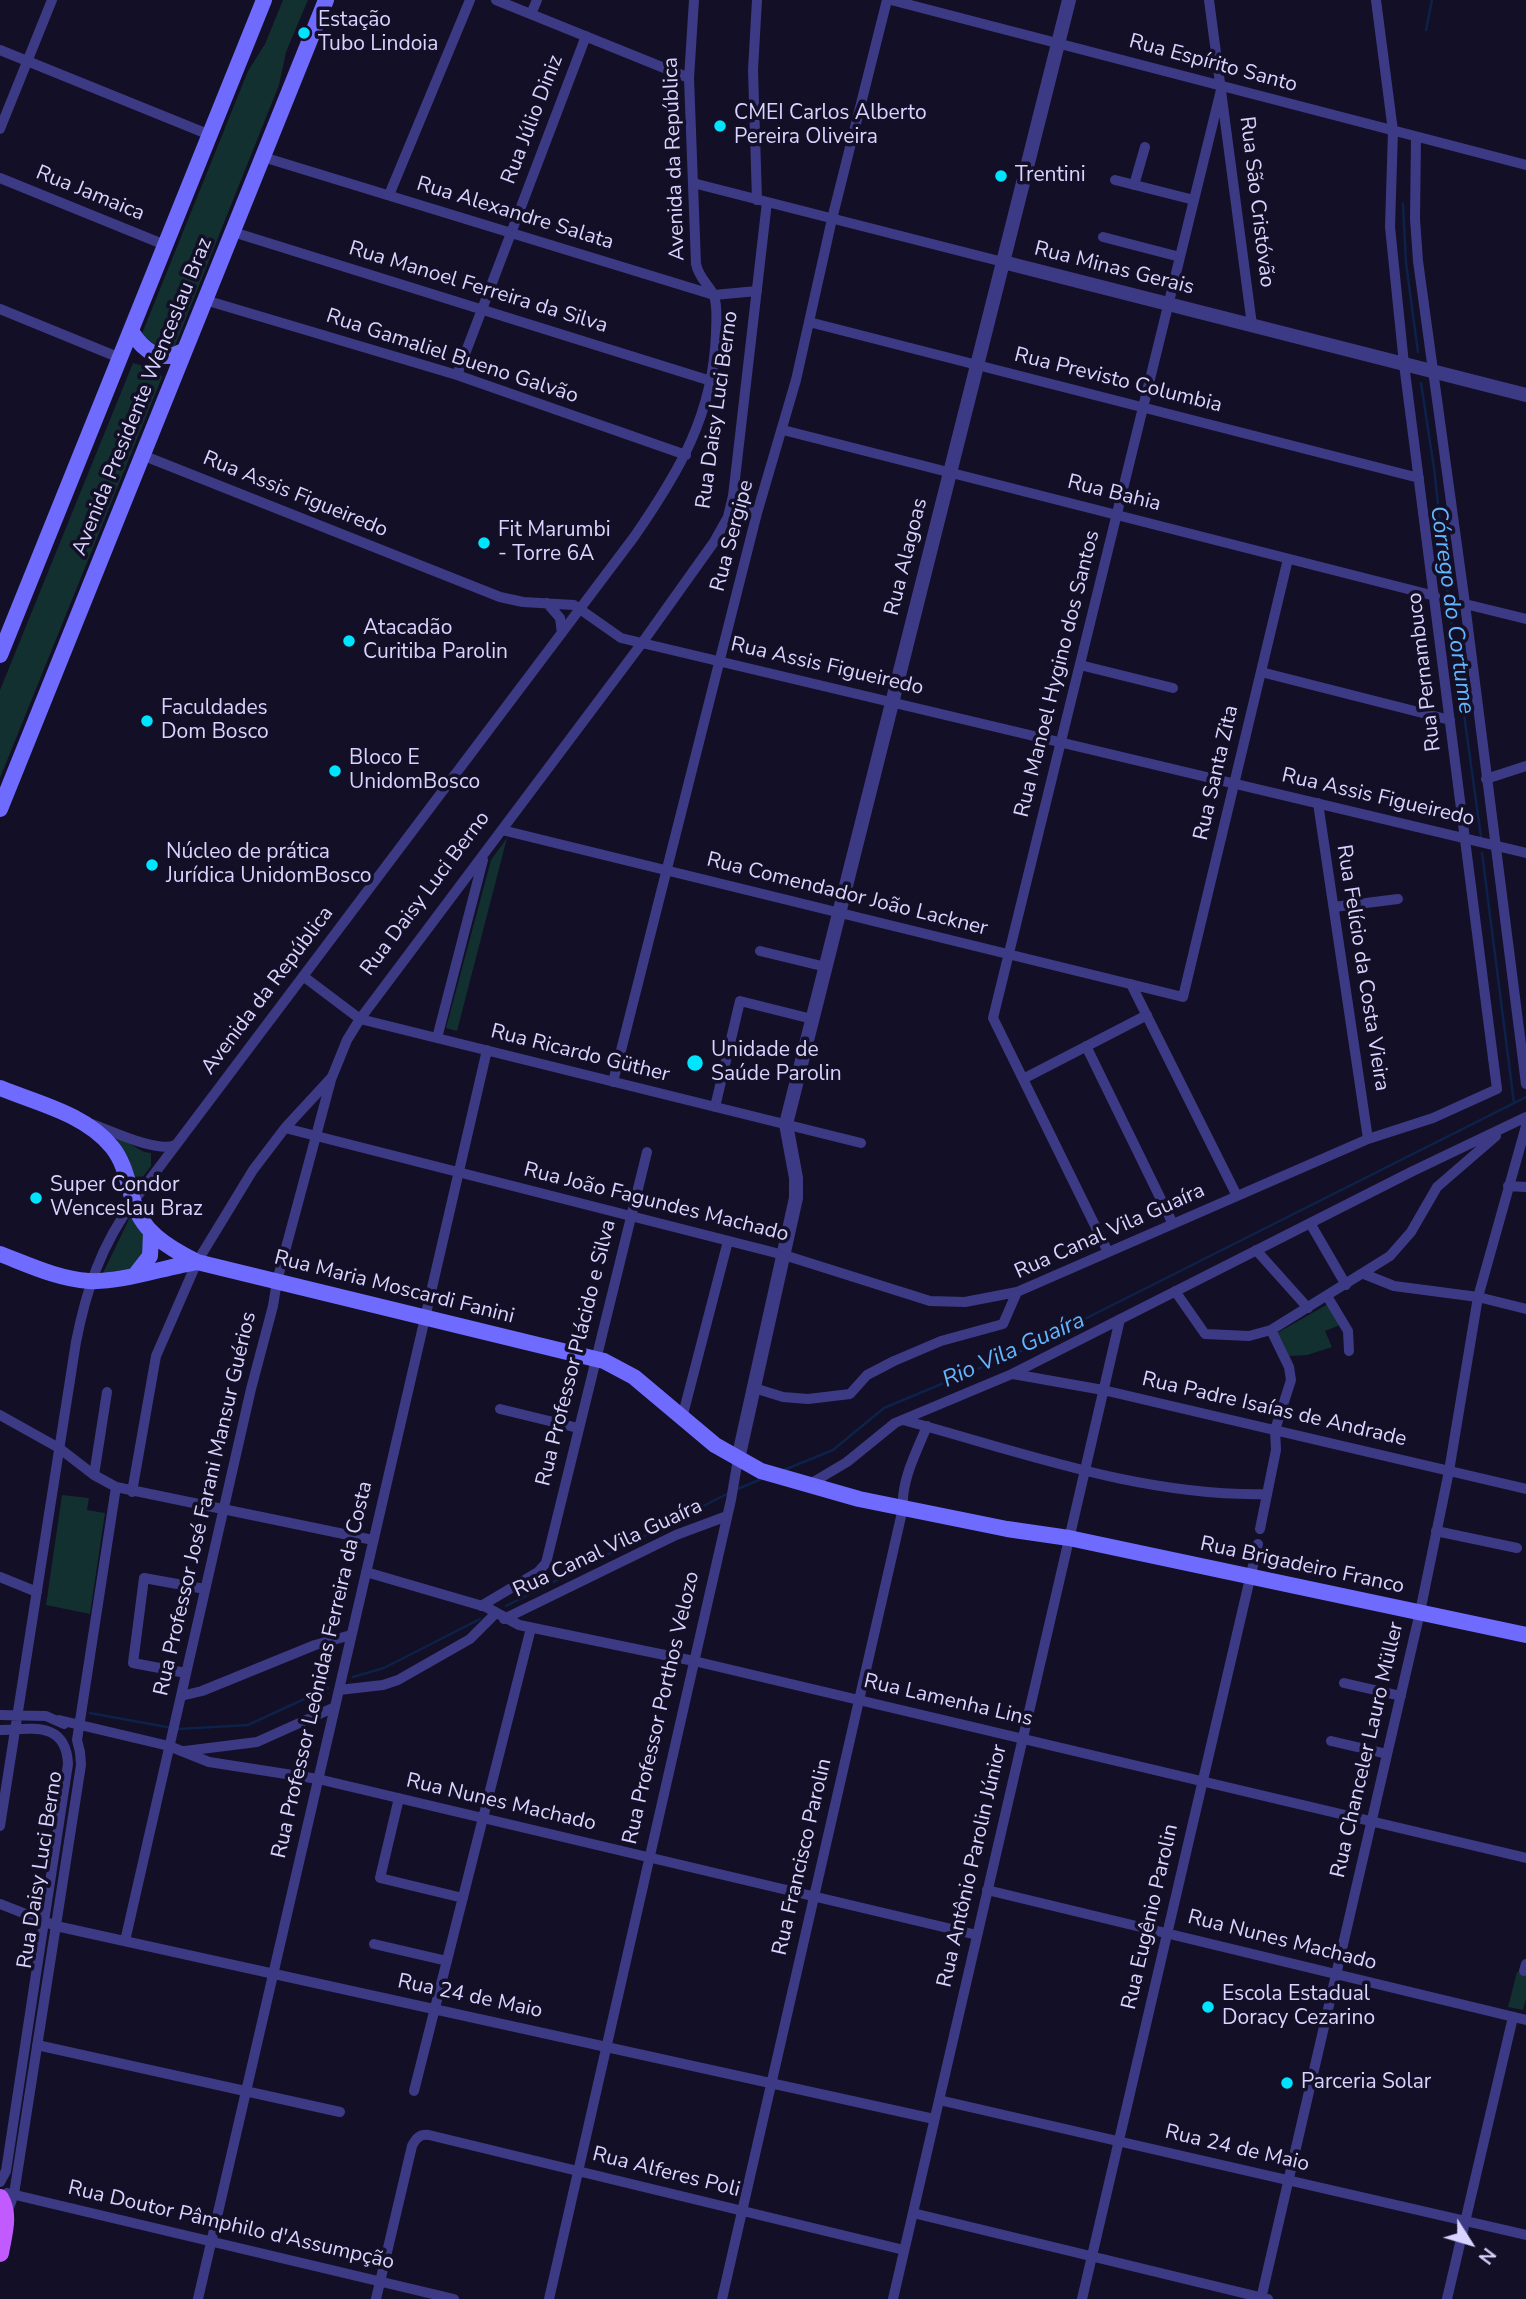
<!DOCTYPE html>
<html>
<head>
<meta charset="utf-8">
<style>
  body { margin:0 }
  #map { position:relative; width:1526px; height:2299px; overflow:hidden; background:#130f26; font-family:"Nunito Sans",sans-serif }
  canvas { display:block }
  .north { position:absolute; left:1435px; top:2208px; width:70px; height:70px; -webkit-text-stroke:5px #130f26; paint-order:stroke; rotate:127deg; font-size:19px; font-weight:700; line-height:28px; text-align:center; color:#d9d4ff }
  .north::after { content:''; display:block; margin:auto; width:24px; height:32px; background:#d9d4ff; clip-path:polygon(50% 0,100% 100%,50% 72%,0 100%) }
</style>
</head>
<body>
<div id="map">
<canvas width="1526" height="2299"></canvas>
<div class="north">N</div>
</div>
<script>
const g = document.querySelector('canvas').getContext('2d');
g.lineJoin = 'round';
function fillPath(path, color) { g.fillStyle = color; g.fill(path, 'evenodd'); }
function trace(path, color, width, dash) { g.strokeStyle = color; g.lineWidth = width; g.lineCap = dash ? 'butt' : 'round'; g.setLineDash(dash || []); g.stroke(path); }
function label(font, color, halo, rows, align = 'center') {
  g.font = font + ' "Nunito Sans",sans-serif'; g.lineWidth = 7; g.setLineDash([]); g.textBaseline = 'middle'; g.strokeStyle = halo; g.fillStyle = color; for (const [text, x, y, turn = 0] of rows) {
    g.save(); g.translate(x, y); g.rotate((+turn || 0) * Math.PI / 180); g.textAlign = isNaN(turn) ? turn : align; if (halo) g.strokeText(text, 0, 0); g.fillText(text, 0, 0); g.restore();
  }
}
fillPath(new Path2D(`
  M283 0H308L286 52 279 85 174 348 171 351 146 343 141 336 248 71 265 44Z
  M133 363 157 370 162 377 0 778V690Z
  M507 838 457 1031 446 1028 491 860Z
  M113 1134 144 1152 151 1153V1166L136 1186 129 1159Z
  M132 1213 144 1235 146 1249 133 1268 103 1273Z
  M1328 1304 1340 1325 1325 1331 1332 1347 1307 1355 1289 1356 1277 1333Z
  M62 1495 89 1498 87 1510 105 1513 90 1614 46 1605Z
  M1517 1972 1526 1974V1999L1523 2010 1508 2007Z`), '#12302f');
trace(new Path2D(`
  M1426 30 1432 0
  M1403 204 1406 263 1418 352
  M1421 383 1434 468 1450 613 1481 837
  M1482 853 1514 1103
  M784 1470 833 1450 884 1408 1023 1350 1526 1097
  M735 1490 764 1478
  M506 1606 729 1493
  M353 1677 384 1668 480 1619
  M90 1713 172 1728
  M178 1729 248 1725 328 1688`), '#0c2248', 2.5);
trace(new Path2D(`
  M496 0 689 78
  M757 0 753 70 757 200
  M891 0 1526 165
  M1209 0 1252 325
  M531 14 537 0
  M0 50 210 135
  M0 129 52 0
  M1416 137 1415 219 1418 261 1465 604 1526 1084
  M263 157 714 295 757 291
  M0 178 165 245
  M1115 180 1194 200
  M693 183 1003 262
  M1134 185 1145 147
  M389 195 470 0
  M233 232 711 381
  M1103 237 1180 257
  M205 300 457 375 686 455
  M0 309 120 358
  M809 322 1419 478
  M457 375 586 36
  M783 430 1435 596
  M142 455 500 597 523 602 574 605 621 638 1526 853
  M732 507 757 513
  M547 603 560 618 562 633
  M1465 604 1526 619
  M1080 665 1173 688
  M1261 672 1450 720
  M1486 779 1526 766
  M1318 803 1368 1139
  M502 830 1183 997 1288 559
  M1334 907 1398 899
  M760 951 826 967
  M303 976 360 1019 861 1143
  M1131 984 1237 1196
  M437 1038 483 860
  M1086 1046 1173 1224
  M1023 1079 1147 1015
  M613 1082 757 513 796 380 832 219 887 0
  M715 1107 740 1001 812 1019
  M92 1124C112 1131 157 1153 175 1145
  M285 1128 784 1255 930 1301 965 1302 1017 1292
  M1508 1186 1526 1187
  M1310 1223 1346 1285
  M1256 1250 1308 1308
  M1108 1252 993 1018 1222 86
  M1364 1274 1394 1286 1478 1297 1526 1309
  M1175 1291 1205 1334 1249 1336 1271 1330 1390 1256 1411 1232 1437 1187 1496 1136
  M1327 1296 1348 1331 1349 1351
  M1013 1374 1103 1390 1526 1489
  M754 1388 783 1397 808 1399 850 1394 867 1375 894 1361 941 1341 1003 1324 1017 1292 1368 1139 1433 1118 1497 1089 1404 364 1390 227 1393 131 1376 0
  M500 1409 578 1428
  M0 1415 59 1448 94 1475 116 1487 373 1540
  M682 1418 728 1241
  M903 1420C1022 1452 1142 1497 1267 1494
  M94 1475 107 1392
  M810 1484 847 1462 895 1423 1012 1374 1413 1171 1526 1117
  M132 1492 156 1356 197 1262 253 1170 285 1128 332 1077 347 1040 360 1019 642 643 714 542 728 517 733 496 767 202
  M1260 1529 1276 1450 1275 1430 1291 1380 1289 1367 1271 1330
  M1436 1531 1517 1548
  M366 1572 486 1607 519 1625 694 1661 1526 1858
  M0 1577 37 1592
  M481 1606 538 1572 546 1563 647 1152
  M504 1619 676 1535 727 1516
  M186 1673 133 1663 144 1578 205 1589
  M1344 1683 1401 1696
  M339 1690 383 1685 398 1680 470 1639 496 1613
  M181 1696 202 1691 315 1645 351 1635
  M0 1715 46 1716 64 1724
  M59 1720 169 1746 209 1762 318 1779 977 1935
  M0 1730C32 1729 66 1721 68 1764L6 2171 0 2182
  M1331 1741 1387 1754
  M185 1751 257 1742 335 1707
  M399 1798 380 1878 463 1898
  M0 1826 76 1342C86 1291 101 1245 133 1202L634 537C679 472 713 415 716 334 716 323 718 307 714 296 709 284 699 279 696 264L689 78 694 0
  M987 1890 1526 2020
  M0 1904 56 1926 934 2119
  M125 1941 251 1389 273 1306 277 1281 331 1080
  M374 1944 447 1961
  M1524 1971 1526 1964
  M37 2045 340 2112
  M414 2091 531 1628
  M939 2100 1526 2235
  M7 2193 454 2299
  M7 2213 14 2194 81 1765 80 1752 77 1740 116 1487
  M913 2213 1268 2299
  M198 2299 487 1050
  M376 2299 412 2146C416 2138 420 2134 429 2135L904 2250
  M549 2299 731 1500 738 1459
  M722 2299 903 1508C901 1480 917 1451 927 1426
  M893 2299 1120 1319
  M1082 2299 1258 1544
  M1261 2299 1420 1612 1449 1471 1478 1297 1526 1126
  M1447 2299 1513 2017`), '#3d3a85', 10);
trace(new Path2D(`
  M1003 262 1526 395
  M738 1459 796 1198V1178L786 1124 1069 0`), '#3d3a85', 14);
trace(new Path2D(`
  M131 331C144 352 161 364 185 350
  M0 655 264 0
  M0 809 326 0
  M0 1088C39 1104 85 1114 112 1147 124 1162 127 1179 132 1197 140 1231 167 1247 197 1262L604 1361 634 1377 715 1445 761 1471 859 1499 1007 1529 1069 1538 1526 1635
  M0 1254C29 1265 58 1279 89 1281 120 1283 165 1267 197 1262
  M136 1274 150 1256 151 1233`), '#6f6bff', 16);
trace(new Path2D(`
  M0 2198C10 2215 3 2235 0 2253`), '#c25bff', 18);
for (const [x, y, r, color] of [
  [304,33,7,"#00e5ff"],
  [720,126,7,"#00e5ff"],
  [1001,176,7,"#00e5ff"],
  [484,543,7,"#00e5ff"],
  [349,641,7,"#00e5ff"],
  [147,721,7,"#00e5ff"],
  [335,771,7,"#00e5ff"],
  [152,865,7,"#00e5ff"],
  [695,1063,9,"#00e5ff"],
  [36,1198,7,"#00e5ff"],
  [1208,2007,7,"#00e5ff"],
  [1287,2083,7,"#00e5ff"]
]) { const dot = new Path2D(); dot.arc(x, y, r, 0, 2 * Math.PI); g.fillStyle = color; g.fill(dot); trace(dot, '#130f26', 2.5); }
label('21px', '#d9d4ff', '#130f26', [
  ["Estação",318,21],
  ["Tubo Lindoia",318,45],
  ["CMEI Carlos Alberto",734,114],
  ["Pereira Oliveira",734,138],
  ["Trentini",1015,176],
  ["Fit Marumbi",498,531],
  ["- Torre 6A",498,555],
  ["Atacadão",363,629],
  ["Curitiba Parolin",363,653],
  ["Faculdades",161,709],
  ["Dom Bosco",161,733],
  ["Bloco E",349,759],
  ["UnidomBosco",349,783],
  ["Núcleo de prática",166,853],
  ["Jurídica UnidomBosco",166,877],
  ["Unidade de",711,1051],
  ["Saúde Parolin",711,1075],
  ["Super Condor",50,1186],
  ["Wenceslau Braz",50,1210],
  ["Escola Estadual",1222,1995],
  ["Doracy Cezarino",1222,2019],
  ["Parceria Solar",1301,2083]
], 'left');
label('21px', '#d9d4ff', '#130f26', [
  ["Rua Espírito Santo",1213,64,15],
  ["Rua Júlio Diniz",533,120,-69],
  ["Avenida da República",675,159,-92],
  ["Rua Jamaica",90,194,22],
  ["Rua São Cristóvão",1256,202,83],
  ["Rua Alexandre Salata",515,214,17],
  ["Rua Minas Gerais",1114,269,14],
  ["Rua Manoel Ferreira da Silva",478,288,17],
  ["Rua Gamaliel Bueno Galvão",452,357,18],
  ["Rua Previsto Columbia",1118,381,14],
  ["Avenida Presidente Wenceslau Braz",143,397,-68],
  ["Rua Daisy Luci Berno",718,410,-82],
  ["Rua Bahia",1114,494,14],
  ["Rua Assis Figueiredo",295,495,22],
  ["Rua Sergipe",733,536,-75],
  ["Rua Alagoas",907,557,-76],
  ["Rua Assis Figueiredo",827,667,13],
  ["Rua Pernambuco",1425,672,-97],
  ["Rua Manoel Hygino dos Santos",1058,674,-76],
  ["Rua Santa Zita",1217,773,-77],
  ["Rua Assis Figueiredo",1378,798,13],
  ["Rua Daisy Luci Berno",426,894,-53],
  ["Rua Comendador João Lackner",847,895,14],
  ["Rua Felício da Costa Vieira",1362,968,81],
  ["Avenida da República",268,991,-53],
  ["Rua Ricardo Güther",580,1054,14],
  ["Rua João Fagundes Machado",656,1203,14],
  ["Rua Canal Vila Guaíra",1110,1232,-24],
  ["Rua Maria Moscardi Fanini",394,1288,14],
  ["Rua Professor Plácido e Silva",577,1353,-76],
  ["Rua Padre Isaías de Andrade",1274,1410,13],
  ["Rua Professor José Farani Mansur Guérios",206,1504,-77],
  ["Rua Canal Vila Guaíra",608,1549,-25],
  ["Rua Brigadeiro Franco",1302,1566,12],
  ["Rua Professor Leônidas Ferreira da Costa",323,1670,-77],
  ["Rua Lamenha Lins",948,1701,13],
  ["Rua Professor Porthos Velozo",662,1708,-77],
  ["Rua Chanceler Lauro Müller",1368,1750,-77],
  ["Rua Nunes Machado",501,1803,13],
  ["Rua Francisco Parolin",803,1857,-77],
  ["Rua Antônio Parolin Júnior",973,1866,-77],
  ["Rua Daisy Luci Berno",41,1870,-81],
  ["Rua Eugênio Parolin",1151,1917,-77],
  ["Rua Nunes Machado",1282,1941,14],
  ["Rua 24 de Maio",470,1997,12],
  ["Rua 24 de Maio",1237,2149,13],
  ["Rua Alferes Poli",666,2173,14],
  ["Rua Doutor Pâmphilo d'Assumpção",231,2226,13]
]);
label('italic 23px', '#62b6ff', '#130f26', [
  ["Córrego do Cortume",1451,610,82],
  ["Rio Vila Guaíra",1014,1351,-24]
]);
</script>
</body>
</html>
